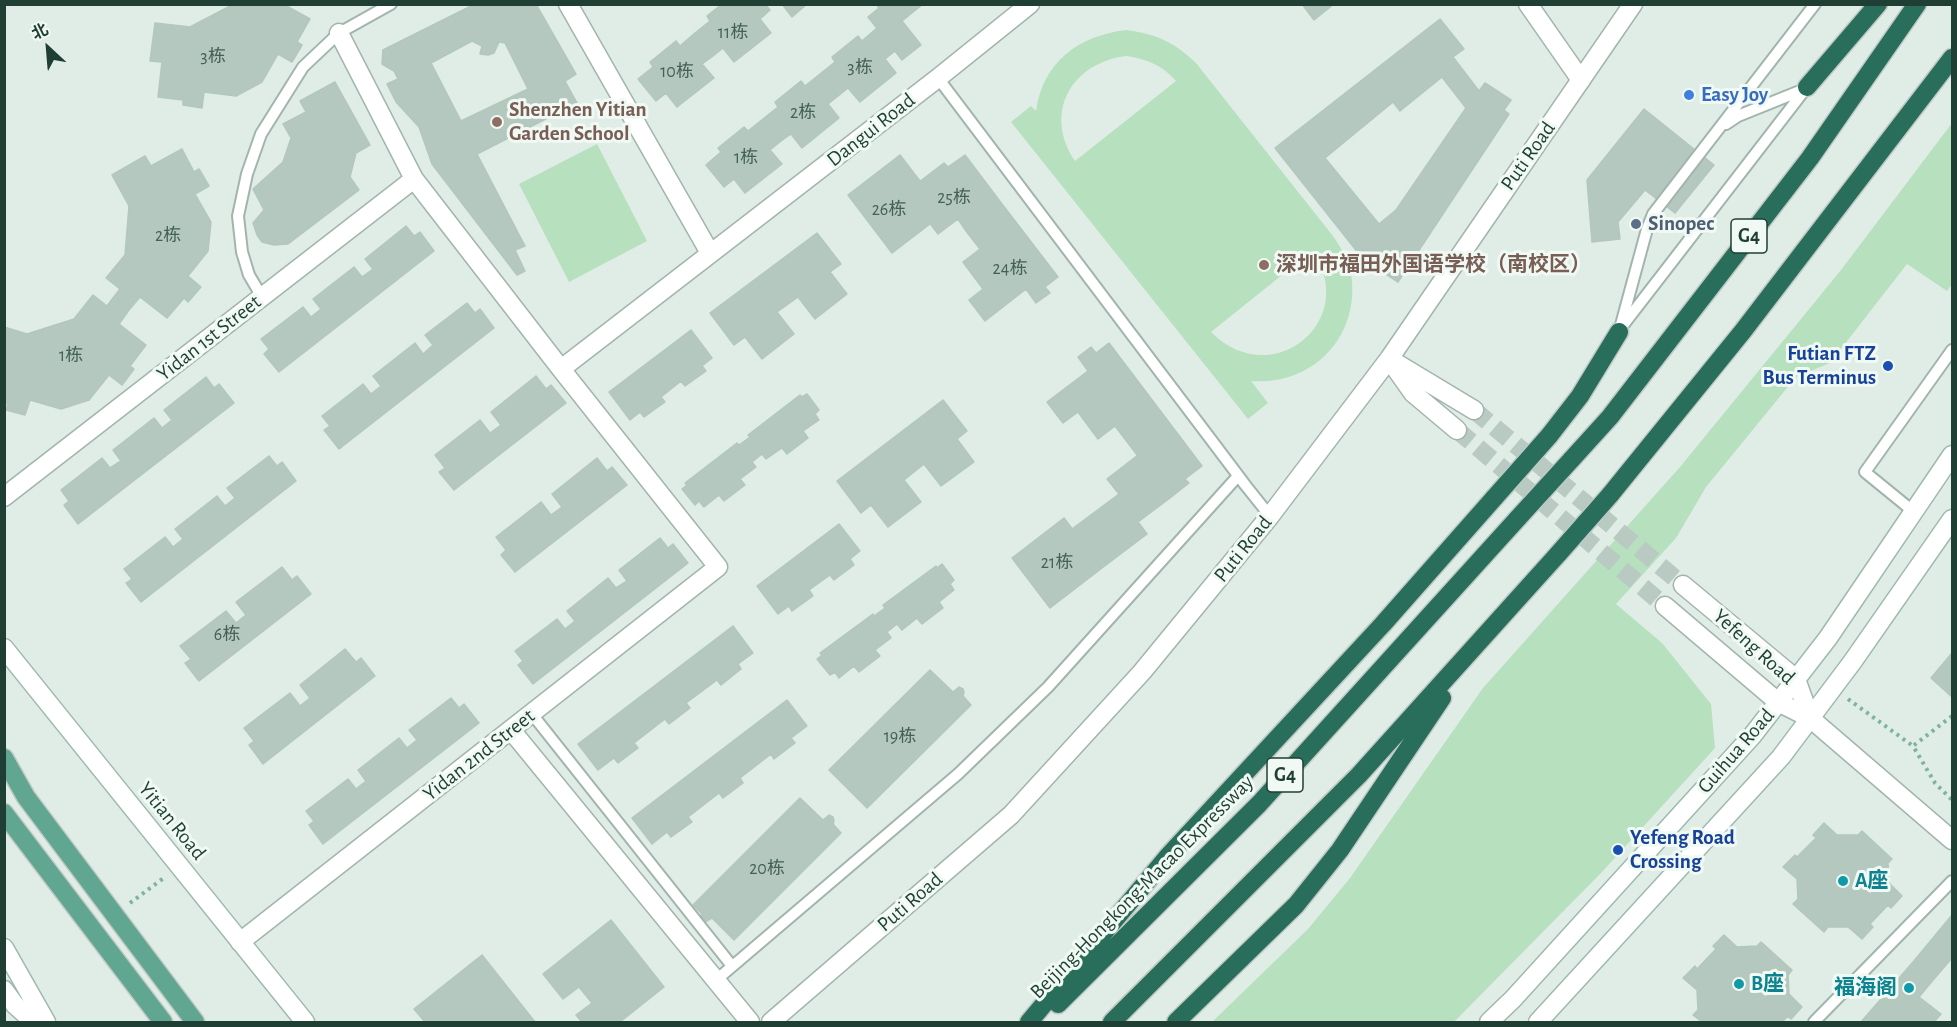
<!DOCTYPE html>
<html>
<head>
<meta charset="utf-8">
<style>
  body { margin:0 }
  #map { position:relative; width:1957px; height:1027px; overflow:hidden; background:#e0ede6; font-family:"Alegreya Sans","Noto Sans SC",sans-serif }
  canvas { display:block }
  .frame { position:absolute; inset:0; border:6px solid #1f3f34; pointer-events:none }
  .north { position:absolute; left:18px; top:18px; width:60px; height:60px; -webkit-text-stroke:4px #f1f9f4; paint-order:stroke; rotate:334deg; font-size:16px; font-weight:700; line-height:24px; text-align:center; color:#1f3f34 }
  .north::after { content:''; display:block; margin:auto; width:21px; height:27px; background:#1f3f34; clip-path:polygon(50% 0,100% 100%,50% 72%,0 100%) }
</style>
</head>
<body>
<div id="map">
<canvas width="1957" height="1027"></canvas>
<div class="frame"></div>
<div class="north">北</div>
</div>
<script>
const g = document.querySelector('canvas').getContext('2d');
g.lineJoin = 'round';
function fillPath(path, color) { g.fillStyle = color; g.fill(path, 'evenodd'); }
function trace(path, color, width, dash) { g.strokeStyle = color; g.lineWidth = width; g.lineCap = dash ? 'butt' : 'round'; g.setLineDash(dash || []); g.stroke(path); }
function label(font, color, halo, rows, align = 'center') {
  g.font = font + ' "Alegreya Sans","Noto Sans SC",sans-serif'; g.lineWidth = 6; g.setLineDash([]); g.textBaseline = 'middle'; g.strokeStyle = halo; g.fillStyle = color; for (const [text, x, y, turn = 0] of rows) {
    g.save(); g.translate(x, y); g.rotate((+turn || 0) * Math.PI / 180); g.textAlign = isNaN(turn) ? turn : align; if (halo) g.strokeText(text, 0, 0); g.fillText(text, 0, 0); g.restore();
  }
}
fillPath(new Path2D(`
  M1126 30C1157 34 1174 42 1196 63L1333 236C1341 248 1348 259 1351 273 1361 336 1313 386 1251 381L1268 403 1248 419 1011 122 1031 106 1036 111C1043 62 1078 36 1126 30ZM1126 56C1147 59 1162 65 1176 81L1075 161C1043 113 1071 63 1126 56ZM1312 251C1361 319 1273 394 1211 332Z
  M1952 123V284L1947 291 1907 264 1830 363 1796 377 1706 487 1676 538 1616 604 1662 643 1711 704 1715 748 1602 872 1454 1022H1212L1308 929 1350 878 1483 688 1680 467 1841 270Z
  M597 144 647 241 569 282 519 184Z`), '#b7e0bf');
const building = new Path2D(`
  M283 4 310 19 297 42 302 45 292 62 278 54 262 82 236 96 204 92 202 108 183 105V100L158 97 162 62 150 61 155 23 190 27 234 4Z
  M475 4H536L576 74 565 81 577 103 477 154 525 246 515 250 525 271 517 275 432 164 419 127 396 102 387 84 398 79 394 71 382 64 383 50ZM472 41 482 46 480 54 488 55 494 53 499 42 505 43 528 89 461 121 431 63Z
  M722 4H765L770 10 760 19 771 33 734 62 723 48 713 56 695 33 710 21 707 16Z
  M782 4H807L792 17Z
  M876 4H923L902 21 921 45 902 60 868 17 879 8Z
  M1302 4H1334L1314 20Z
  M1440 19 1464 49 1453 57 1479 91 1485 83 1511 100 1504 110 1509 114 1398 282 1363 259 1275 148ZM1442 77 1466 108 1396 210 1379 224 1325 158 1393 102 1400 111Z
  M877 28 895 51 885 59 896 73 860 102 848 88 838 96 820 74 835 62 832 57 858 36 862 41Z
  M695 33 713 56 702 64 714 78 677 107 666 93 656 101 638 79 653 67 650 62 676 41 680 46Z
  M820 74 838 96 828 104 839 118 802 148 791 134 781 141 763 119 778 107 775 102 801 81 805 86Z
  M335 82 370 145 356 153 350 177 359 190 288 244 274 245 262 242 257 235 253 223 264 210 253 189 283 162 291 138 283 124 306 112 300 101Z
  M1644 109 1714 165 1675 213 1645 190 1618 222 1620 239 1592 242 1587 180Z
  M763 119 781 141 770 150 782 164 745 193 734 179 724 187 706 165 721 152 718 148 744 127 748 131Z
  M182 149 194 172 199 169 209 186 195 194 211 222 208 251 188 276 201 287 188 302 184 298 167 318 140 297 129 310 113 298 120 289 106 278 125 255 129 206 112 175 145 156 151 166Z
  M900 155 920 181 906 192 930 224 892 253 848 195Z
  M965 155 1002 204 966 231 958 219 938 234 906 192 944 163 948 167Z
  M1002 204 1058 277 1045 287 1050 293 1036 303 1026 289 985 321 969 300 983 289 963 262 980 249 966 231Z
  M406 226 414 236 420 232 434 251 279 372 264 354 269 349 261 339 303 307 311 317 321 309 313 299 354 267 362 277 373 269 365 259Z
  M817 233 841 264 830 272 847 294 815 319 798 297 777 312 794 334 762 359 745 337 734 345 710 313Z
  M93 295 107 306 113 298 129 310 119 324 146 345 130 366 134 369 122 385 109 375 89 400 61 409 30 400 25 415 6 410 8 404 4 403V327L27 334 74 319Z
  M467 303 475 313 480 309 494 328 339 449 324 430 330 426 322 416 363 384 371 394 381 386 373 376 415 343 423 354 433 345 425 335Z
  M691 330 712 358 702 366 706 371 685 386 681 381 661 397 665 402 644 417 640 412 630 420 609 392Z
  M1109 343 1202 466 1185 479 1189 483 1170 498 1115 426 1098 439 1078 412 1063 423 1047 402 1088 371 1078 357 1091 347 1096 353Z
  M536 376 546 389 551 385 566 403 454 490 439 472 445 468 435 455 480 420 490 433 501 425 491 412Z
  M206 377 214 388 219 384 234 403 78 524 64 505 69 501 61 490 102 458 110 468 121 461 113 450 154 418 162 428 172 420 164 410Z
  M807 394 819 410 815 414 819 420 803 431 808 438 787 454 782 448 766 459 762 454 752 462 756 467 740 479 745 485 724 501 719 495 704 507 699 501 695 505 682 489 687 485 685 483 737 443 739 445 750 437 748 435 800 395 802 397Z
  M943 400 967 431 957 439 974 462 941 486 924 464 904 480 921 502 888 527 871 505 861 513 837 481Z
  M1138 455 1170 498 1138 522 1147 534 1102 568 1072 529 1119 494 1107 479Z
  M269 456 277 466 282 462 296 481 141 602 126 583 132 579 124 569 165 537 173 547 183 539 175 529 217 496 225 506 235 498 227 488Z
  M597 458 607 471 612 467 627 485 515 572 501 555 506 550 496 537 541 502 551 515 562 507 552 494Z
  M1064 518 1102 568 1050 608 1012 558Z
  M839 524 860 551 850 559 854 565 834 580 830 575 809 590 813 596 792 611 789 606 778 614 757 586Z
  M660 538 668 548 673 544 688 563 533 684 518 665 523 661 515 651 557 619 565 629 575 621 567 611 608 578 616 588 627 581 619 570Z
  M942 564 954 580 950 584 954 590 939 602 943 608 922 624 917 618 902 630 897 624 887 632 891 638 875 650 880 656 859 672 854 666 839 678 835 672 830 675 817 659 822 655 820 653 873 614 874 616 885 608 883 605 936 566 937 568Z
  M282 567 292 580 297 576 311 594 199 681 185 663 191 659 180 646 226 611 236 623 246 615 236 602Z
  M733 626 753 653 738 664 741 669 721 685 717 680 686 703 690 708 669 724 665 719 634 743 638 748 618 763 614 758 598 770 578 744Z
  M345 649 356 662 361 658 375 676 263 764 249 745 254 741 244 728 290 693 300 706 310 698 300 685Z
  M1952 653V697L1931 678Z
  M930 670 953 692 959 687 963 689 964 692 963 696 971 705 867 808 829 770Z
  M451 698 459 708 464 704 479 723 323 844 309 825 314 821 306 811 348 779 356 789 366 781 358 770 399 738 407 748 417 740 409 730Z
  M787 700 807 726 791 738 795 743 774 759 771 754 740 778 743 783 723 798 719 793 688 817 692 822 671 837 667 832 652 844 632 818Z
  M800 798 823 820 829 815 833 817 834 821 833 824 841 833 734 940 712 918 705 922 701 921 700 917 702 914 693 905Z
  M1824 823 1837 835H1858L1862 831 1892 859 1888 863 1889 883 1902 896 1891 908 1888 905 1870 924 1873 927 1862 939 1848 927H1828L1824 932 1793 904 1798 899 1797 879 1783 867 1795 855 1797 857 1816 838 1813 835Z
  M1952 915V958L1934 979 1913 962Z
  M611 920 664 987 620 1022H582L576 1015 592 1003 579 987 563 999 543 974Z
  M1724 935 1737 947 1757 946 1761 942 1792 970 1788 975 1789 994 1802 1007 1791 1019 1788 1016 1782 1022H1702L1693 1015 1698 1010 1697 990 1683 978 1695 966 1697 969 1716 949 1713 946Z
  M482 955 535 1022H425L414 1009Z
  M1913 962 1934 979 1919 997 1941 1014 1934 1022H1861Z`);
fillPath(building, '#b5c8bf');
trace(building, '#b2c7bd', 1.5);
trace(new Path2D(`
  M1474 410 1683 585
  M1457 430 1665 606`), '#b9cac2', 18, [18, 9]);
const service = new Path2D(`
  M938 78 1246 486 1270 516
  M1726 124 1738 116 1805 89
  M262 297 249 275 242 252 238 216 247 174 261 134 303 67 339 33 391 4
  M1624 324 1807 87
  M1619 332 1647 229 1653 214 1815 4
  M1914 512 1865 472 1952 350
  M532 714 732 966
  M715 981 958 774 1048 687 1238 476
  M1814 1022 1952 881`);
const minor = new Path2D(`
  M568 4 710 253
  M1528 4 1581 80
  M561 369 938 78 1030 4
  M4 497 414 179
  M511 730 750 1022
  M240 942 718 567 561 369 414 179 339 33
  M4 990 15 1005 34 1022`);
const tertiary = new Path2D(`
  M1389 359 1413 393 1457 430
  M1396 363 1474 410
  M1683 585 1796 679 1810 718
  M1665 606 1778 702 1810 718 1952 840
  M771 1022 1011 815 1142 672 1270 516 1389 359 1633 4`);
const secondary = new Path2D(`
  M4 648 305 1022
  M4 948 46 1022
  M1489 1022 1513 999 1752 736 1828 638 1952 455
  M1538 1022 1781 757 1853 661 1952 519`);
const primary = new Path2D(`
  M4 758 26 797 195 1022
  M4 813 163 1022`);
const motorway = new Path2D(`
  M1807 87 1878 4
  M1549 436 1580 396 1619 332
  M1571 460 1610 417 1810 158 1917 4
  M1610 495 1743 331 1952 58
  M1058 1004 1259 804 1519 517
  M1029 1022 1169 855 1383 624 1495 497
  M1112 1022 1359 775 1559 553
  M1176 1022 1296 905 1340 850 1442 698`);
trace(service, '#a2b5ad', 14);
trace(minor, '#a2b5ad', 21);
trace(tertiary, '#a2b5ad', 21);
trace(secondary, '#9eb9ae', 21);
trace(primary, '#c0c9c6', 21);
trace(motorway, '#c0c9c6', 21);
trace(new Path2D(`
  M1848 699 1913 746
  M1952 716 1913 746 1935 783 1952 800
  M130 903 165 877`), '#7eb39f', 4, [3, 4.5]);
trace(service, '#fff', 10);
trace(minor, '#fff', 18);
trace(tertiary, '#fff', 18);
trace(secondary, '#fff', 18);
trace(primary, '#61a690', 18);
trace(motorway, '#286e5b', 18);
const motorwayBridge = new Path2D(`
  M1495 497 1549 436
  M1519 517 1571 460
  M1559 553 1610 495`);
trace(motorwayBridge, '#c0c9c6', 21, []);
trace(motorwayBridge, '#286e5b', 18);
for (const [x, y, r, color] of [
  [1689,95,6,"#3f7fe0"],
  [497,122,6,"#8d6e63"],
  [1636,224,6,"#5c6f8a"],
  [1264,265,6,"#8d6e63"],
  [1888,366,6,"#1a4fb4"],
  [1618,850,6,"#1a4fb4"],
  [1843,881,6,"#0f9aa8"],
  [1739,984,6,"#0f9aa8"],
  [1909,988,6,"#0f9aa8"]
]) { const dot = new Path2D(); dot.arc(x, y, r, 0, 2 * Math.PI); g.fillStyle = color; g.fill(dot); trace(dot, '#f1f9f4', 2); }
label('18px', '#446157', null, [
  ["11栋",733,33],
  ["3栋",213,57],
  ["3栋",860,68],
  ["10栋",677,72],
  ["2栋",803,113],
  ["1栋",746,158],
  ["25栋",954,198],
  ["26栋",889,210],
  ["2栋",168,236],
  ["24栋",1010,269],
  ["1栋",71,356],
  ["21栋",1057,563],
  ["6栋",227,635],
  ["19栋",900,737],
  ["20栋",767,869]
]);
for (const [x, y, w] of [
  [1749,236,36],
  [1285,775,36]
]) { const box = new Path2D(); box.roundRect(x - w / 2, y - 17, w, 34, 4.5); g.fillStyle = '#f1f9f4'; g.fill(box); trace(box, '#1f3f34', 1.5); }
label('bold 20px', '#1f3f34', null, [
  ["G4",1749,236],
  ["G4",1285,775]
]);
label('bold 21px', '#366cbe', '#f1f9f4', [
  ["Easy Joy",1701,95]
], 'left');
label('bold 21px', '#785e54', '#f1f9f4', [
  ["Shenzhen Yitian",509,110],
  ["Garden School",509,134],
  ["深圳市福田外国语学校（南校区）",1276,265]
], 'left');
label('21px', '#1f3f34', '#f1f9f4', [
  ["Dangui Road",871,130,-38],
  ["Puti Road",1528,156,-55],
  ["Yidan 1st Street",209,338,-38],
  ["Puti Road",1243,549,-51],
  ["Yefeng Road",1754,647,42],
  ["Guihua Road",1736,751,-49],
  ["Yidan 2nd Street",479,755,-38],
  ["Yitian Road",172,821,51],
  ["Beijing-Hongkong-Macao Expressway",1142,887,-45],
  ["Puti Road",910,902,-41]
]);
label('bold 21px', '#4e5e75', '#f1f9f4', [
  ["Sinopec",1648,224]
], 'left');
label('bold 21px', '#164399', '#f1f9f4', [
  ["Futian FTZ",1876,354],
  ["Bus Terminus",1876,378],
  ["Yefeng Road",1630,838,"left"],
  ["Crossing",1630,862,"left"]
], 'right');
label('bold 21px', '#0d838f', '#f1f9f4', [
  ["A座",1855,881],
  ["B座",1751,984],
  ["福海阁",1897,988,"right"]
], 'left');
</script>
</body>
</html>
